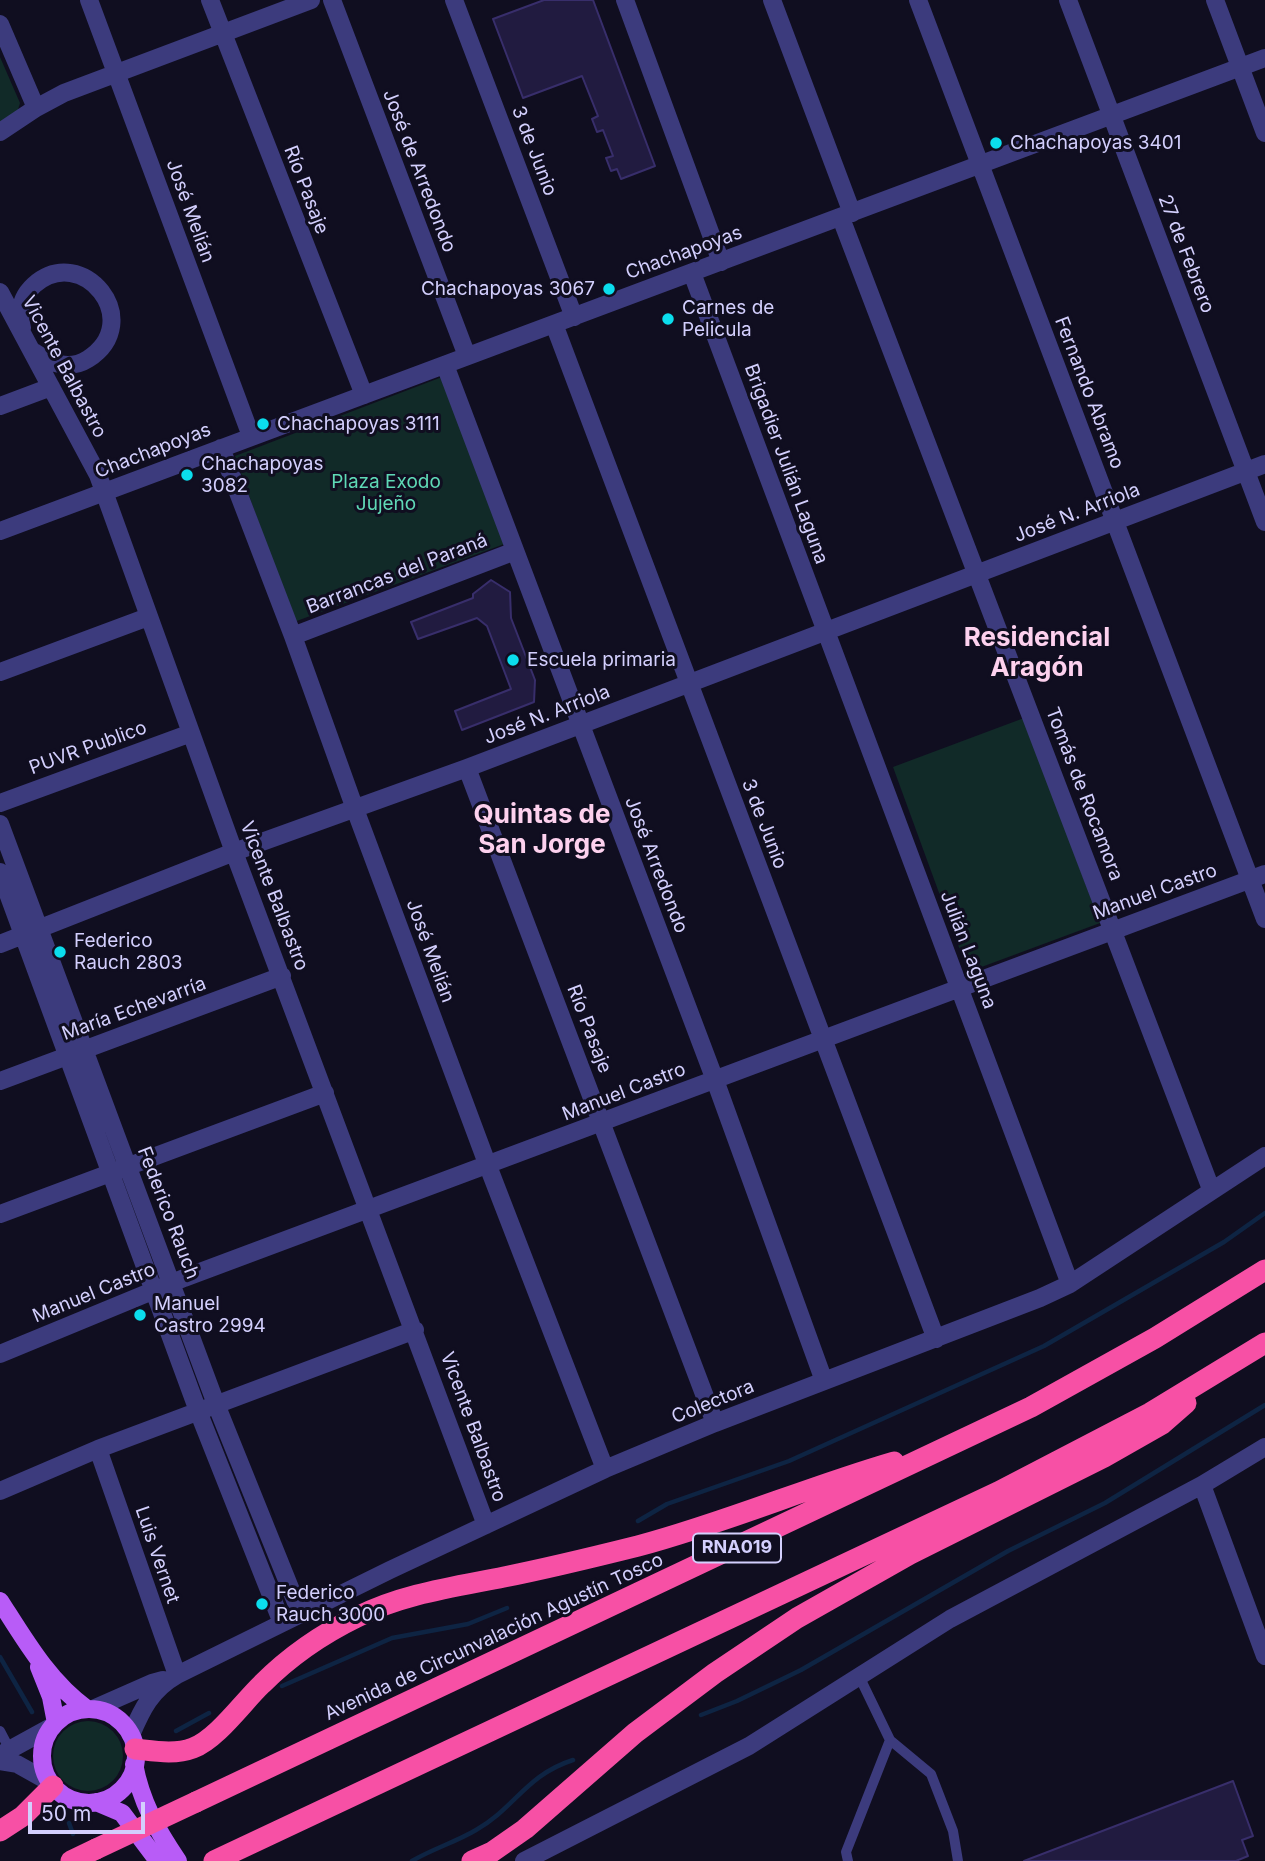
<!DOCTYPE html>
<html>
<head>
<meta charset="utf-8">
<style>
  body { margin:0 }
  #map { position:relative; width:1265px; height:1861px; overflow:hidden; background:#100e20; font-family:Inter,sans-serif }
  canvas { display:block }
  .scale { position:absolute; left:28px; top:1802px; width:117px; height:32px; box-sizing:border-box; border:4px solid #d3cffd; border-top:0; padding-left:9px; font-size:21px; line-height:24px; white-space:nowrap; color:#d3cffd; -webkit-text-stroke:5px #100e20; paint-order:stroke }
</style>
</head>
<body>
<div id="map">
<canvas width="1265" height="1861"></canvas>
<div class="scale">50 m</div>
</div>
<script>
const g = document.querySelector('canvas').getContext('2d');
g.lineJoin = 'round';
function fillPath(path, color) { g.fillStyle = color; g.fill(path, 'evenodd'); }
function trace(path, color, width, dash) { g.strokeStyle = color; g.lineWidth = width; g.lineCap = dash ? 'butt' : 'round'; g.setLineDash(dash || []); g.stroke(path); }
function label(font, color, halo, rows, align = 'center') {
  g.font = font + ' Inter,sans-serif'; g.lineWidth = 6; g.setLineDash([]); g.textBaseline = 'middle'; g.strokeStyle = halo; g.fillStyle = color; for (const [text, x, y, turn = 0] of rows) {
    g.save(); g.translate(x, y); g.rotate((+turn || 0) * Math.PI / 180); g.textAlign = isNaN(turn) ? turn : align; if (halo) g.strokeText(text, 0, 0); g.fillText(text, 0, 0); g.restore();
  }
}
fillPath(new Path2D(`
  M0 57 20 103 17 113 0 124Z
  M442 377 507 543 294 622 235 456Z
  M1024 718 1100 923 968 972 893 767Z
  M53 1756a35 35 0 1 1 70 0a35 35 0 1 1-70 0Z`), '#112a28');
trace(new Path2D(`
  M638 1521 667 1504 789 1461 1044 1346 1224 1242 1265 1213
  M0 1657 32 1712
  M282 1686 392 1638 468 1624 507 1608
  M701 1715 737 1701 801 1670 1008 1551 1105 1503 1265 1405
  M176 1731 209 1713
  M69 1823 73 1834
  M412 1861C432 1849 456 1842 476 1830 515 1808 526 1775 573 1760`), '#0e2443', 4.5);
const building = new Path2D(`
  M544 0H593L655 166 621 179 617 169 611 171 606 158 613 156 603 130 597 132 592 119 598 116 582 76 523 98 493 19Z
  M491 580 510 592 511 618 535 680 534 702 462 730 455 711 511 689 487 626 477 618 418 639 411 622 473 598V594Z
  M1233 1781 1253 1836 1242 1840 1248 1856 1236 1861H1024Z`);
fillPath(building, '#211b40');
trace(building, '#382e6b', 2);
trace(new Path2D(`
  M859 1676 890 1740 931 1774 953 1831 958 1861
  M0 1731 10 1750
  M848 1861 846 1852 890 1740`), '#3c3b7d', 10);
trace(new Path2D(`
  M89 0 251 436
  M210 0 364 395
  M332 0 467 356
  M454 0 574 317
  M625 0 721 262
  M772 0 852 213
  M918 0 1265 919
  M1068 0 1265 522
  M1215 0 1265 133
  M0 24 36 108
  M0 132 36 108 64 93 311 0
  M841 218 1211 1189
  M692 273 1070 1284
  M0 292 98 475 234 852 486 1525
  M554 324 936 1339
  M22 328C18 311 21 297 34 285 82 242 147 321 88 359 69 371 50 363 34 352
  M445 365 715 1080 824 1381
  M0 406 51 387
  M221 448 293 636 355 809 488 1166 605 1469
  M0 531 1265 58
  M293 636 515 551
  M0 672 148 617
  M467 768 715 1423
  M0 803 191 733
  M0 824 216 1404 301 1615
  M0 872 198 1411 282 1623
  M0 944 234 852 467 768 1265 464
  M0 1081 282 976
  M0 1214 325 1093
  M0 1354 184 1278 1265 874
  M98 1449 177 1675
  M1202 1485 1265 1656
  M0 1491 98 1449 415 1330
  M93 1709 152 1683 163 1680
  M131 1735C142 1709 151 1690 177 1675L390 1570 605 1469 715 1423 1040 1298 1070 1284 1265 1156
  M0 1755 53 1726
  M0 1761 17 1764 51 1783
  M524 1861 749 1746 950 1619 1202 1485 1265 1447`), '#3c3b7d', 18);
trace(new Path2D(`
  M0 1601C25 1640 49 1682 87 1709
  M39 1667 51 1697 56 1723
  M42 1756a47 47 0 1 1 94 0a47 47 0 1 1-94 0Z
  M134 1764C141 1802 157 1830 178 1861
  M96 1802 122 1813 158 1861`), '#b85cf7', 18);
trace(new Path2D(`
  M135 1749C154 1751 175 1755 193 1748 217 1739 243 1702 262 1684 290 1656 322 1634 357 1617 402 1594 454 1587 504 1577 549 1568 594 1557 638 1546 725 1523 808 1487 894 1462
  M196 1802 1031 1407 1155 1338 1265 1270
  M0 1831 23 1816 53 1786
  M71 1861 96 1849
  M214 1861 998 1492 1150 1413 1265 1343
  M472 1861 492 1852 525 1829 635 1733 715 1673 797 1618 910 1554 1104 1457 1162 1424 1186 1403`), '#f750a5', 21);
trace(new Path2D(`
  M96 1849 196 1802`), '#f750a5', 21);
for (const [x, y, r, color] of [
  [996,143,7,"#0bdded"],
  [609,289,7,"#0bdded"],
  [668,319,7,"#0bdded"],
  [263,424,7,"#0bdded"],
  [187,475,7,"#0bdded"],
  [513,660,7,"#0bdded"],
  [60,952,7,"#0bdded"],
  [140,1315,7,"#0bdded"],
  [262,1604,7,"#0bdded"]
]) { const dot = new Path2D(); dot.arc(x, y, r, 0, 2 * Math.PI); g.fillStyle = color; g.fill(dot); trace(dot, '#100e20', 2.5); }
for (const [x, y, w] of [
  [737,1548,88]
]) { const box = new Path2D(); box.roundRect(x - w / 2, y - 14.5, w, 29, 5); g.fillStyle = '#100e20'; g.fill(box); trace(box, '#d3cffd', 2); }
label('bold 18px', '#d3cffd', null, [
  ["RNA019",737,1548]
]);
label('19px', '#d3cffd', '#100e20', [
  ["Chachapoyas 3401",1010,143],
  ["Chachapoyas 3067",595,289,"right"],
  ["Carnes de",682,308],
  ["Pelicula",682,330],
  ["Chachapoyas 3111",277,424],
  ["Chachapoyas",201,464],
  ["3082",201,486],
  ["Escuela primaria",527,660],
  ["Federico",74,941],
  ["Rauch 2803",74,963],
  ["Manuel",154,1304],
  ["Castro 2994",154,1326],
  ["Federico",276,1593],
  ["Rauch 3000",276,1615]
], 'left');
label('19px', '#d3cffd', '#100e20', [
  ["3 de Junio",534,151,69],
  ["José de Arredondo",419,171,69],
  ["Río Pasaje",306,190,69],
  ["José Melián",190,211,70],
  ["Chachapoyas",684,253,-20],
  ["27 de Febrero",1186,254,69],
  ["Vicente Balbastro",64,367,62],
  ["Fernando Abramo",1089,393,69],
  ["Chachapoyas",153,451,-21],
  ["Brigadier Julián Laguna",786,464,70],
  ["José N. Arriola",1077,513,-21],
  ["Barrancas del Paraná",397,574,-21],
  ["José N. Arriola",547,715,-21],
  ["PUVR Publico",88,748,-20],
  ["Tomás de Rocamora",1084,794,69],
  ["3 de Junio",764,824,69],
  ["José Arredondo",656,865,69],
  ["Manuel Castro",1155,892,-20],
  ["Vicente Balbastro",274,896,69],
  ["Julián Laguna",968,950,69],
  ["José Melián",430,951,70],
  ["María Echevarría",134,1009,-20],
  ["Río Pasaje",589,1029,69],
  ["Manuel Castro",624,1092,-21],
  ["Federico Rauch",168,1213,69],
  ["Manuel Castro",94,1293,-22],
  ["Colectora",713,1402,-22],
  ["Vicente Balbastro",473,1427,70],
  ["Luis Vernet",157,1555,71],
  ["Avenida de Circunvalación Agustín Tosco",494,1637,-25]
]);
label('19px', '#5fd9b6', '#100e20', [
  ["Plaza Exodo",386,482],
  ["Jujeño",386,504]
]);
label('bold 26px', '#fdd1ee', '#100e20', [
  ["Residencial",1037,638],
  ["Aragón",1037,668],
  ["Quintas de",542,815],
  ["San Jorge",542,845]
]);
</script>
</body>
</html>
